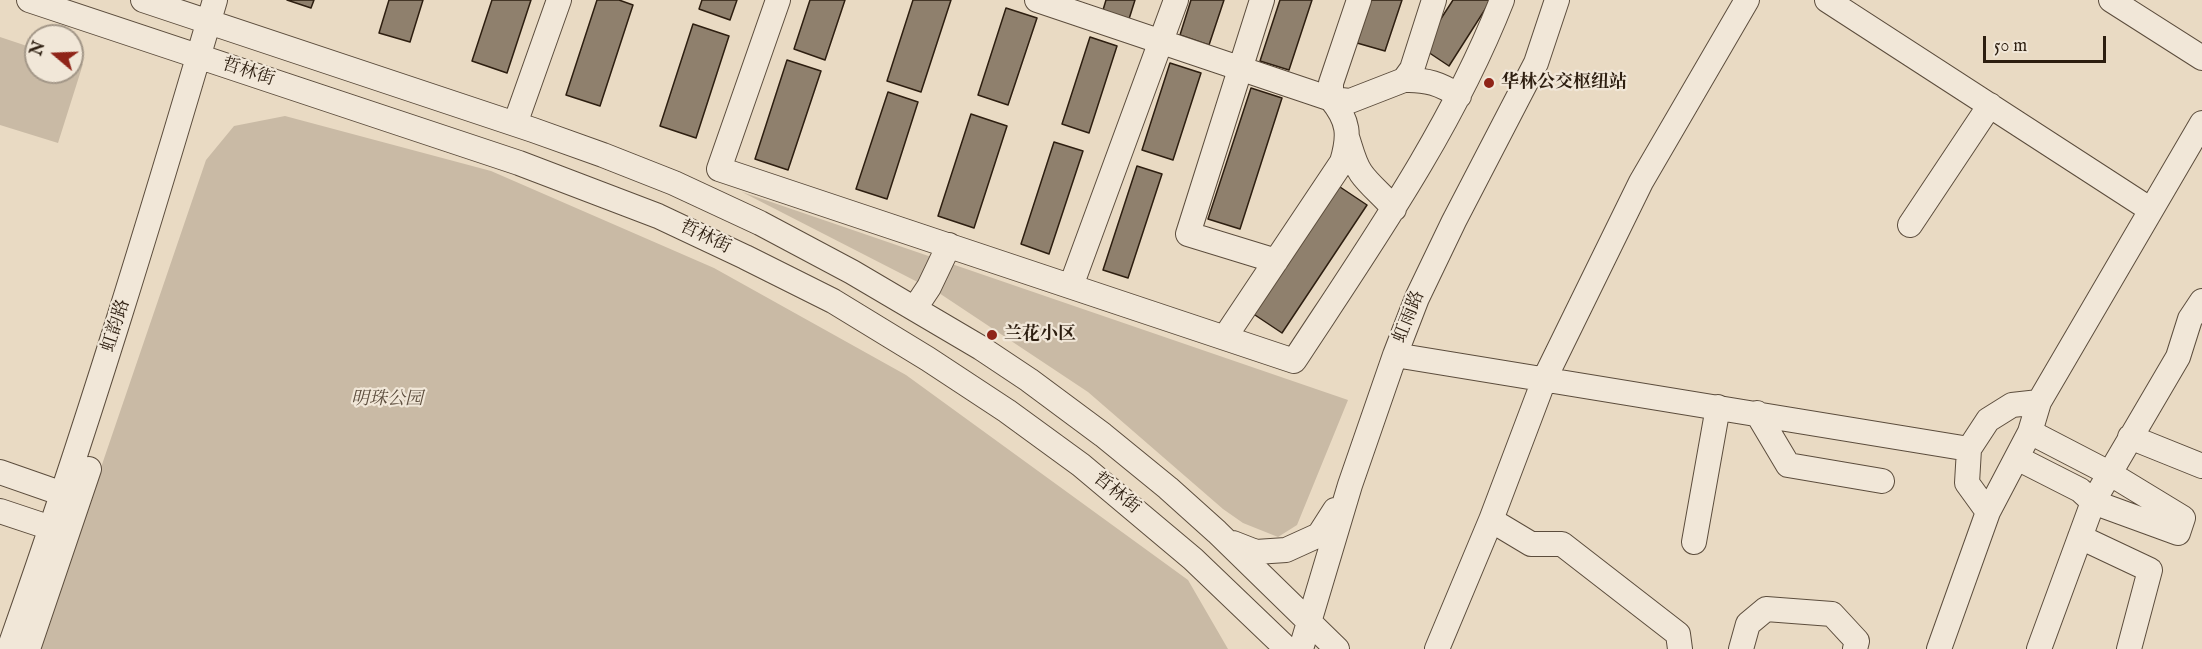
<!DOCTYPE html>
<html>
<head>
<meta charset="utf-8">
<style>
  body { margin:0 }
  #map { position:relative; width:2202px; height:649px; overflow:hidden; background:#e9dac3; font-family:"IM FELL English",serif }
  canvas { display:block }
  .north { position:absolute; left:24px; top:24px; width:60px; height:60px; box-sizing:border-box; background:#f1e7d8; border:2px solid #a39788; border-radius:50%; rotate:289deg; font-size:16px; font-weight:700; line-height:24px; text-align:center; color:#2d1e10 }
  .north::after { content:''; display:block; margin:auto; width:21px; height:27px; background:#8f2418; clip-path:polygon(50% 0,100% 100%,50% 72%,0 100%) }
  .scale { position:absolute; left:1983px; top:36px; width:123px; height:27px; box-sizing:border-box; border:3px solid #2d1e10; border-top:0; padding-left:8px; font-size:18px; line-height:21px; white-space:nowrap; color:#2d1e10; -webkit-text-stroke:4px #f1e7d8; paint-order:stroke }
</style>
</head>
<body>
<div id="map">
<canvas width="2202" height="649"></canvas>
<div class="north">N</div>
<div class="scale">50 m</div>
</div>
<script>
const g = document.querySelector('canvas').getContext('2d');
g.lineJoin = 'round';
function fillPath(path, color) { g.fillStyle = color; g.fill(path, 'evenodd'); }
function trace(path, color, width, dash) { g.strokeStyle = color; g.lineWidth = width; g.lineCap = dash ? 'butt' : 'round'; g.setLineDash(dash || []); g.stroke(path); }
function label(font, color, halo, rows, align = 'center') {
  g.font = font + ' "IM FELL English","Noto Serif SC",serif'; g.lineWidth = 4.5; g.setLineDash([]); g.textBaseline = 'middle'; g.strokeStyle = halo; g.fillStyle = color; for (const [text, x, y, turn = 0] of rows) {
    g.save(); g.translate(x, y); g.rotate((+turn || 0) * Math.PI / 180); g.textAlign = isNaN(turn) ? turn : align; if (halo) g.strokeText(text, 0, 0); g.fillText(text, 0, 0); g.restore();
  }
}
fillPath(new Path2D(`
  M0 37 36 49V72H72V60L83 64 58 143 0 125Z
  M285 116 491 171 714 268 906 375 1188 580 1228 649H39L206 160 234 126Z
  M742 192 1348 400 1297 525 1278 537 1243 523 1223 509 1088 392 939 293Z`), '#c9baa5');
const building = new Path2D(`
  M287 0H314L311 8Z
  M389 0H423L410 42 379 33Z
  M492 0H531L507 73 472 61Z
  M597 0H619L633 5 600 106 566 95Z
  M702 0H737L730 20 699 9Z
  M810 0H845L825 60 794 49Z
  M913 0H951L921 92 887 81Z
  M1106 0H1135L1129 19 1103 10Z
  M1191 0H1224L1209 45 1180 35Z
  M1280 0H1312L1289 70 1260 61Z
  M1371 0H1402L1385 51 1357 43Z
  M1453 0H1491L1449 66 1422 48Z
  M1006 8 1037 18 1008 105 978 95Z
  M693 24 729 36 696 138 660 126Z
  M1090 37 1117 46 1089 133 1062 124Z
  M787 60 821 71 788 170 755 159Z
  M1170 63 1201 73 1173 160 1142 150Z
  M1251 88 1282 98 1240 229 1208 219Z
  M888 92 918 102 887 199 856 189Z
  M971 114 1007 126 974 228 938 216Z
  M1054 142 1083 151 1049 254 1021 244Z
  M1137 166 1162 174 1128 278 1103 270Z
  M1337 185 1367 205 1282 333 1252 313Z`);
fillPath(building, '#8f806d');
trace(building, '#2d1e10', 1.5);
const minor = new Path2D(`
  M29 0 519 163 658 216 745 257 833 301 928 359 1007 411 1081 465 1193 559 1287 649
  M143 0 533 130 603 155 674 183 760 223 852 272 981 348 1029 380 1103 435 1168 488 1217 532 1337 649
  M778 0 719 169 1294 361C1370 245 1451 130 1502 0
  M1037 0 1331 99C1349 121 1350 135 1342 162L1225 337
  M1262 0 1188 234 1276 261
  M1359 0 1331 83V99L1350 101 1404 80 1412 69 1434 0
  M1827 0 2151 210
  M2111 0 2202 58
  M1404 80C1426 79 1441 84 1459 96
  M515 124 559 0
  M1347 137C1351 149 1354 163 1361 173 1370 186 1384 196 1394 209
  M1910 225 1990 105
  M1071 286 1176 0
  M915 308 929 287 949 245
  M1395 355 1969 449
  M1757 413 1788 465 1882 481
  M2130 437 2202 466
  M2017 458 2080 490 2093 502 2178 533 2183 518 2109 473 2030 432
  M0 472 63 494
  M0 511 51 528
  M1988 512 1967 483 1969 449 1988 420 2012 405 2039 402
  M1491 520 1531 544H1562L1678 634 1680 649
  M2080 537 2150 570 2129 649
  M1694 542 1718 407
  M1233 543 1256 552 1286 550 1319 535 1335 510
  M9 649C85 435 151 218 215 0
  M28 649 89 469
  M1301 649 1350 485 1395 355 1417 298 1454 221 1536 63 1557 0
  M1437 649 1491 520 1544 380 1641 182 1747 0
  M1741 649 1748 624 1766 609 1832 614 1857 641 1855 649
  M1939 649 1988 512 2030 432 2039 402 2202 123
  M2039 649 2093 502 2178 357 2190 319 2202 301`);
trace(minor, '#5c4d3d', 26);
trace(minor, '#f1e7d8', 24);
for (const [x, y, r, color] of [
  [1489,83,6,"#8f2418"],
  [992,335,6,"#8f2418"]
]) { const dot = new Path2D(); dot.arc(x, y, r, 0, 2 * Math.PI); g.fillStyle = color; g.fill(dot); trace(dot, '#f1e7d8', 2); }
label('18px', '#2d1e10', '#f1e7d8', [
  ["哲林街",248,73,18],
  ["哲林街",705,238,25],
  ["虹雨路",1410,317,-68],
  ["虹韵路",117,326,-72],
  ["哲林街",1116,494,39]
]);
label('bold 18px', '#2d1e10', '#f1e7d8', [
  ["华林公交枢纽站",1501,83],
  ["兰花小区",1004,335]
], 'left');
label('italic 18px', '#5c4d3d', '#f1e7d8', [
  ["明珠公园",387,400]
]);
</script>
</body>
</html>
